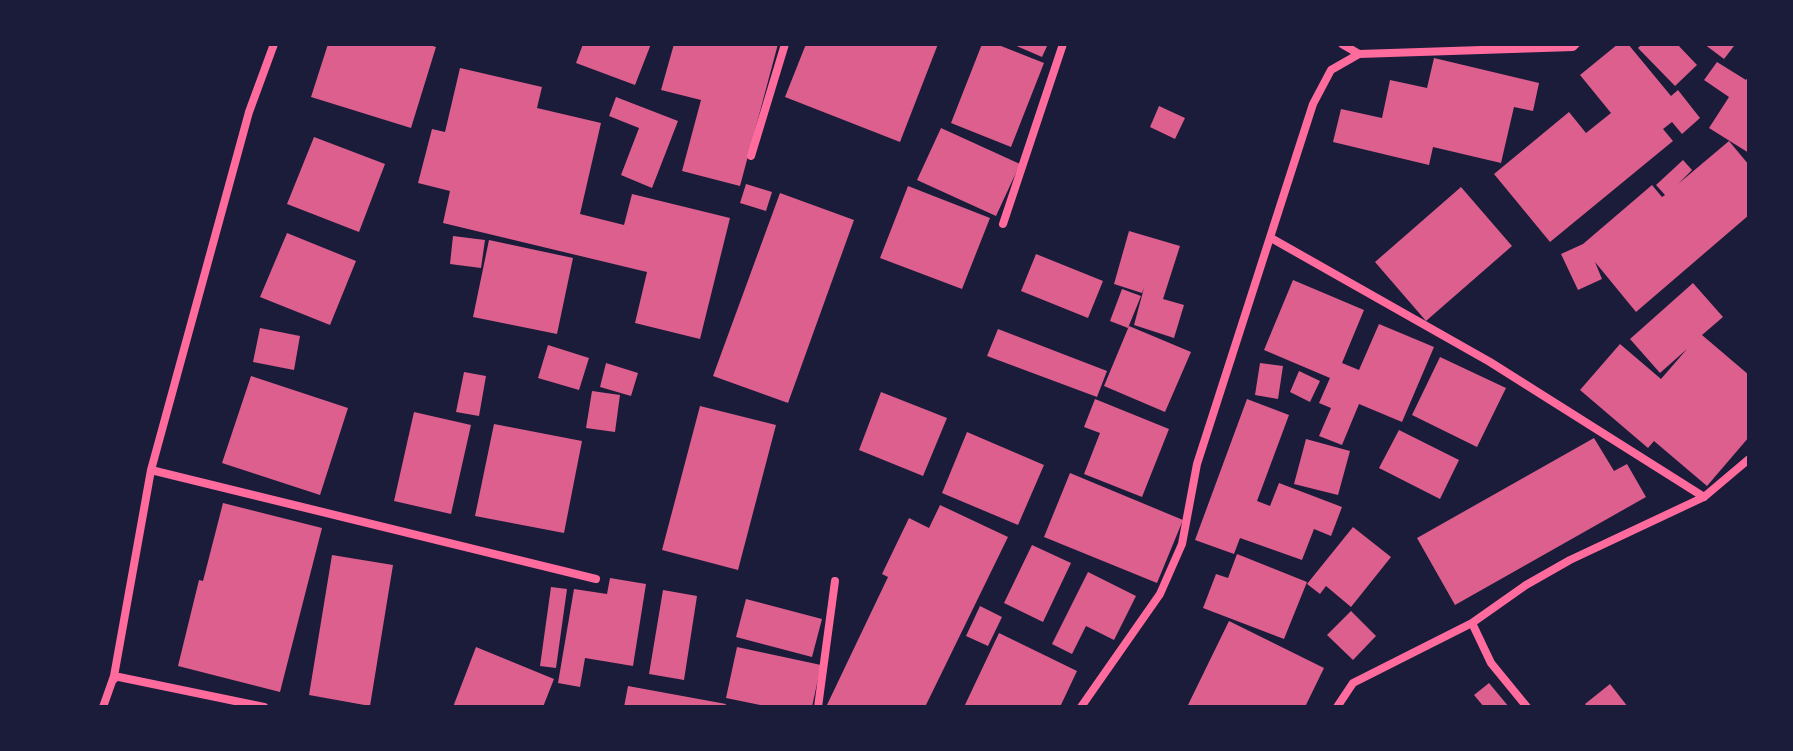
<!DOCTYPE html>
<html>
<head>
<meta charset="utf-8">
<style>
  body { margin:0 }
  #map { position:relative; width:1793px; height:751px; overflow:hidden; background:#1b1b3a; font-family:"PT Sans",sans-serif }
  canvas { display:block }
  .frame { position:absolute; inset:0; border:46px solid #1b1b3a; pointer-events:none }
</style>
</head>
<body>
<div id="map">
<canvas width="1793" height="751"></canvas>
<div class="frame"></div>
</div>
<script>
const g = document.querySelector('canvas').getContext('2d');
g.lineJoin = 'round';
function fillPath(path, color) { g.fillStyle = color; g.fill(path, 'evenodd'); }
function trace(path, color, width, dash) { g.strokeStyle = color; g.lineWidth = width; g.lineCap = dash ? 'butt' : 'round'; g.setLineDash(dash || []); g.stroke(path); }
fillPath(new Path2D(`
  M328 44H426L436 47 411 128 311 97Z
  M583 44H651L635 85 576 63Z
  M674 44H778L740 186 682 171 701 100 661 90Z
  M806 44H938L900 142 785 97Z
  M982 44H996L1044 63 1011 147 951 123Z
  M1012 44H1048L1042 57Z
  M1618 44H1628L1671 96 1678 90 1700 118 1682 134 1672 122 1663 129 1673 141 1550 242 1494 174 1569 112 1586 133 1611 113 1580 75Z
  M1642 44H1677L1697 65 1675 86 1638 48Z
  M1704 44H1731L1734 46 1724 59Z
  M1434 58 1539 83 1533 111 1514 107 1501 163 1433 147 1429 165 1333 142 1341 109 1382 118 1390 80 1427 88Z
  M1717 62 1746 80 1749 75V153L1709 128 1729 97 1704 80Z
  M460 68 542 87 537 108 601 123 580 214 624 225 632 194 730 218 700 339 635 323 647 272 443 223 450 191 418 183 432 129 445 132Z
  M616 97 678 121 652 188 621 175 639 128 609 116Z
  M1159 106 1185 118 1175 139 1150 127Z
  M941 128 1020 164 996 216 917 180Z
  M314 137 385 164 359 232 287 204Z
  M1729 141 1749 165V215L1636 312 1595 262 1602 279 1578 290 1561 254 1583 244 1652 185 1662 197 1665 195 1656 185 1683 160 1692 170 1678 184Z
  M746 184 772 192 766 211 740 203Z
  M908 186 990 218 962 289 880 258Z
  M1461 187 1512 246 1426 321 1375 262Z
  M780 193 854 220 788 403 713 376Z
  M1129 231 1180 246 1163 299 1184 305 1174 338 1134 325 1144 288 1142 293 1114 284Z
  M287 233 356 261 330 325 260 297Z
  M453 236 485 240 481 268 450 264Z
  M489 240 573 258 557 334 473 317Z
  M1036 254 1103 281 1088 318 1021 291Z
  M1293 280 1364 310 1342 363 1359 370 1379 324 1434 347 1402 422 1359 404 1342 445 1319 436 1331 408 1319 403 1330 378 1264 350Z
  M1693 283 1723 317 1702 335 1749 375V437L1707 486 1654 441 1648 448 1580 390 1620 344 1661 379 1687 349 1660 373 1630 339Z
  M1122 289 1141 296 1128 328 1110 321Z
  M1129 326 1191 352 1165 412 1104 386Z
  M260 328 300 336 294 370 253 362Z
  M998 329 1107 371 1097 397 987 356Z
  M548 345 589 358 579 390 538 378Z
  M1440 357 1506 388 1477 447 1412 415Z
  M606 363 638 373 631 396 600 387Z
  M1260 363 1283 366 1278 399 1255 395Z
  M1299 371 1320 381 1310 402 1290 392Z
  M464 372 486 376 479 416 456 412Z
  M251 376 348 408 320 495 222 463Z
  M592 391 620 395 615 432 586 428Z
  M881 392 947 418 923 476 859 450Z
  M1095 399 1169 429 1142 497 1084 474 1100 433 1084 427Z
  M1247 399 1289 415 1257 501 1270 506 1279 483 1342 507 1331 536 1314 529 1302 560 1240 538 1234 554 1195 540Z
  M700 406 776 425 738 570 662 550Z
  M414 412 471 425 451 514 394 501Z
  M494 424 582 441 564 533 475 516Z
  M1399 430 1459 460 1440 499 1379 468Z
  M967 432 1044 465 1018 525 942 493Z
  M1594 438 1614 471 1627 464 1646 497 1455 605 1417 538Z
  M1306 439 1350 451 1338 495 1294 484Z
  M1070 473 1183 520 1157 583 1044 537Z
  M223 503 322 528 280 692 178 666 199 580 203 581Z
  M940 505 1008 537 925 707H826L888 577 882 574 909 518 929 528Z
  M1353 527 1391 557 1351 607 1326 586 1320 594 1307 584Z
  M1032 545 1071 563 1043 622 1004 603Z
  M1237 554 1307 582 1284 639 1203 608 1216 574 1228 578Z
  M332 555 393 565 370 706 309 695Z
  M1088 572 1136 596 1114 640 1086 626 1072 654 1052 644Z
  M610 578 646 584 633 666 585 658 580 687 558 683 574 589 607 594Z
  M551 587 567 589 556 668 540 666Z
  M663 590 697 596 684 680 649 674Z
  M746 599 822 619 812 657 736 637Z
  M980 606 1002 617 988 646 966 636Z
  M1351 611 1376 636 1353 660 1327 635Z
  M1229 621 1324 668 1305 707H1187Z
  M999 633 1077 671 1060 707H964Z
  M476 647 554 679 543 707H453Z
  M737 647 821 665 812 707H770L726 698Z
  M1489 683 1509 707H1484L1474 695Z
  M1610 684 1628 707H1587L1585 704Z
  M628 686 726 704 725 707H624Z`), '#dd5f8e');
trace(new Path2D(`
  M1342 44 1359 54
  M751 156 785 44
  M1003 224 1063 44
  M1271 238 1490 362 1704 497
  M151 470 596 579
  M1472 623 1526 585 1570 560 1704 497 1749 459
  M114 679V676L264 707
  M103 707 114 676 151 470 249 112 274 44
  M818 707 835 581
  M1081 707 1160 594 1182 544 1197 464 1313 104 1331 70 1359 54 1573 47 1576 44
  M1337 707 1353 683 1472 623 1491 663 1527 707`), '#ff6b9d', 8);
</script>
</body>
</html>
